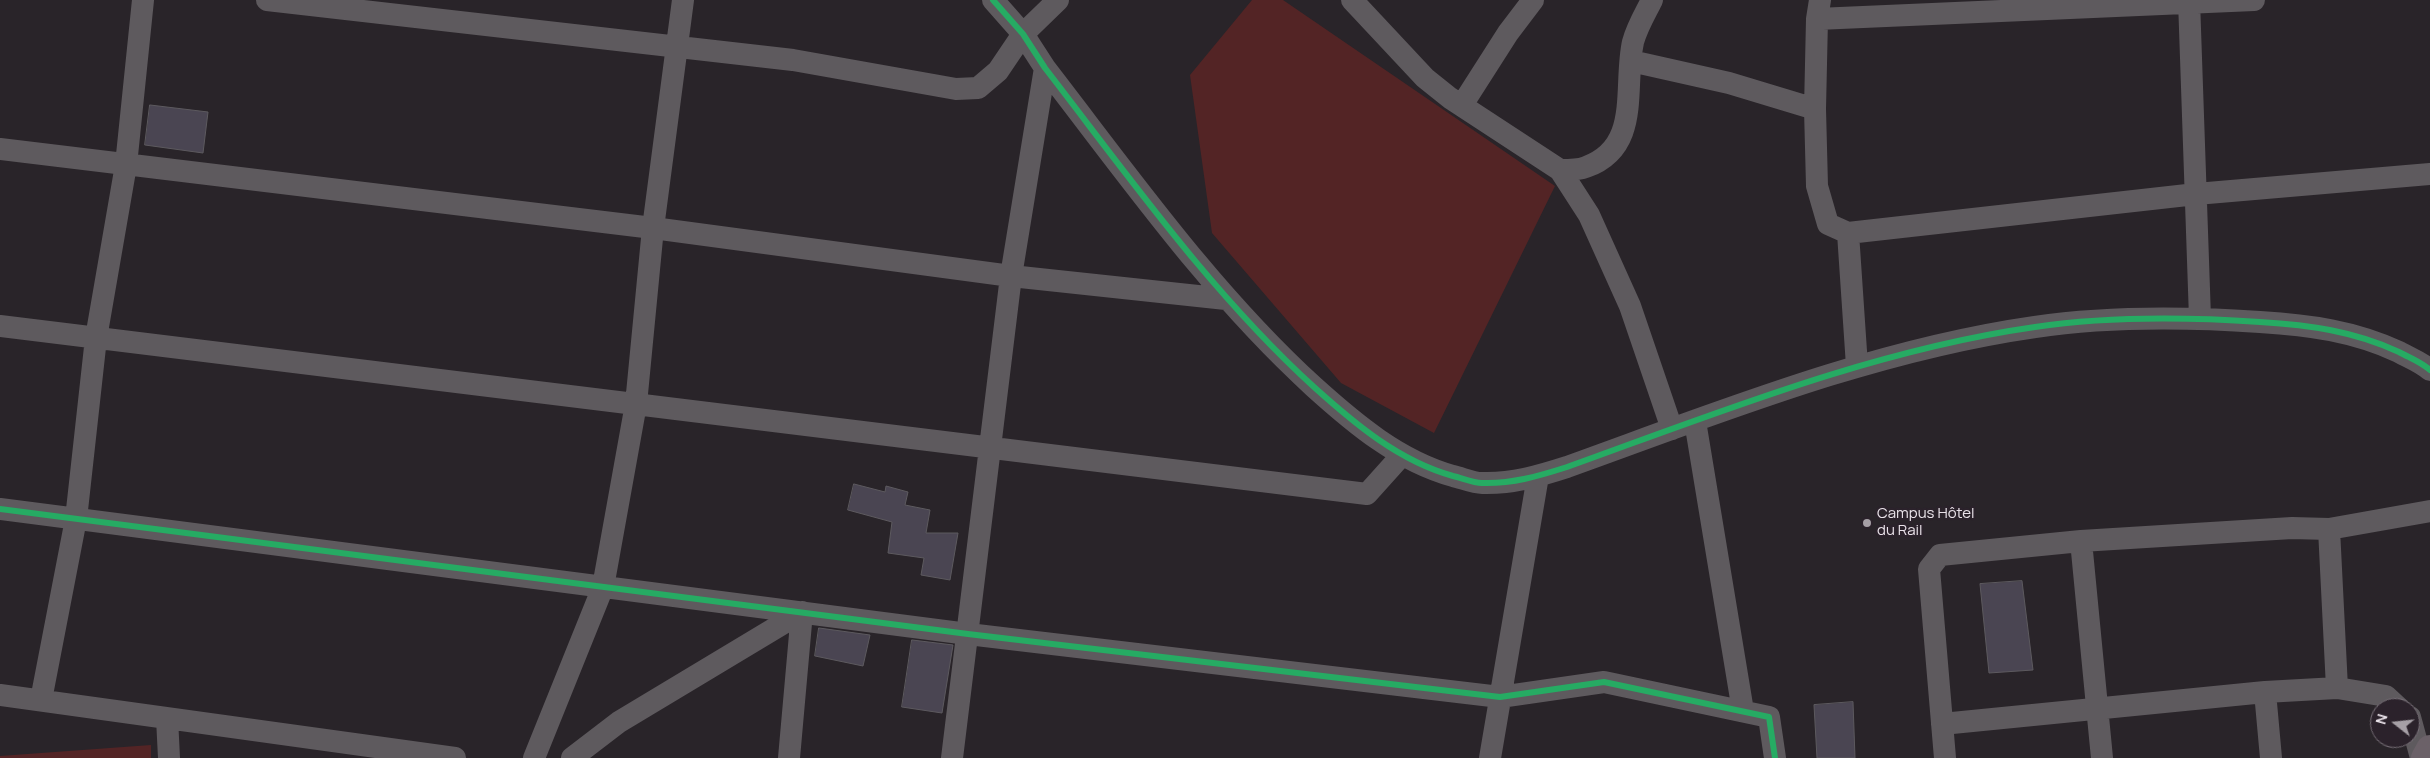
<!DOCTYPE html>
<html>
<head>
<meta charset="utf-8">
<style>
  body { margin:0 }
  #map { position:relative; width:2430px; height:758px; overflow:hidden; background:#292429; font-family:Manrope,sans-serif }
  canvas { display:block }
  .north { position:absolute; left:2370px; top:698px; width:50px; height:50px; box-sizing:border-box; background:#2b222b; border:1px solid #776f77; border-radius:50%; rotate:286deg; font-size:14px; font-weight:700; line-height:20px; text-align:center; color:#e9e2e9 }
  .north::after { content:''; display:block; margin:auto; width:18px; height:22px; background:#a6a0a6; clip-path:polygon(50% 0,100% 100%,50% 72%,0 100%) }
</style>
</head>
<body>
<div id="map">
<canvas width="2430" height="758"></canvas>
<div class="north">N</div>
</div>
<script>
const g = document.querySelector('canvas').getContext('2d');
g.lineJoin = 'round';
function fillPath(path, color) { g.fillStyle = color; g.fill(path, 'evenodd'); }
function trace(path, color, width, dash) { g.strokeStyle = color; g.lineWidth = width; g.lineCap = dash ? 'butt' : 'round'; g.setLineDash(dash || []); g.stroke(path); }
function label(font, color, halo, rows, align = 'center') {
  g.font = font + ' Manrope,sans-serif'; g.lineWidth = 4.5; g.setLineDash([]); g.textBaseline = 'middle'; g.strokeStyle = halo; g.fillStyle = color; for (const [text, x, y, turn = 0] of rows) {
    g.save(); g.translate(x, y); g.rotate((+turn || 0) * Math.PI / 180); g.textAlign = isNaN(turn) ? turn : align; if (halo) g.strokeText(text, 0, 0); g.fillText(text, 0, 0); g.restore();
  }
}
fillPath(new Path2D(`
  M1252 0H1283L1555 186 1434 433 1341 383 1212 233 1190 75Z
  M151 745V758H0V756Z`), '#532425');
const building = new Path2D(`
  M150 105 208 112 203 153 145 145Z
  M854 484 885 492 886 486 908 492 905 505 930 510 926 533H958L950 580 921 575 924 558 888 553 892 522 848 510Z
  M2022 581 2033 670 1989 673 1980 584Z
  M819 628 870 635 863 666 815 656Z
  M912 640 953 645 942 713 902 707Z
  M1853 702 1855 758H1817L1814 705Z`);
fillPath(building, '#4a4552');
trace(building, '#5d5a5f', 1);
trace(new Path2D(`
  M267 0 793 60 956 89 978 88 998 71 1023 34 1058 0
  M993 0 1023 34 1045 68C1130 178 1211 293 1314 387 1355 424 1399 461 1453 476 1462 478 1473 483 1482 483 1512 484 1539 476 1567 467 1720 412 1874 350 2035 327 2109 316 2186 317 2260 322 2309 325 2354 331 2399 352 2410 358 2421 362 2430 370
  M1352 0 1425 78 1450 98 1560 170 1589 215 1630 306 1672 429
  M1820 0 1817 19 1815 109 1817 186 1828 224 1848 233 2196 194 2430 174
  M2189 0 2200 318
  M1817 19 2254 0
  M1631 61 1729 83 1815 109
  M1462 105 1508 33 1533 0
  M0 149 653 228 1011 276 1226 299
  M1560 170C1568 170 1579 170 1586 167 1642 147 1623 87 1633 42 1637 27 1645 14 1652 0
  M1848 233 1857 366
  M0 326 1367 494 1402 455
  M1695 421 1743 711
  M0 509 968 634 1500 697 1604 682 1769 717 1775 758
  M2329 529 2337 688 2386 696 2399 708
  M2081 541 2102 758
  M2265 692 2271 758
  M0 695 455 758
  M41 700 76 519 96 338 126 165 143 0
  M2410 717 2421 758
  M167 718 169 758
  M1942 724 2265 692 2337 688
  M534 758 603 587 636 404 653 228 683 0
  M572 758 619 722 802 612
  M789 758 802 612
  M952 758 1011 276 1045 68
  M1490 758 1538 476
  M1945 758 1929 569 1940 555 2081 541 2292 528 2329 529 2430 511`), '#5e5a5e', 22);
trace(new Path2D(`
  M2425 758 2430 749`), '#6b6168', 28);
trace(new Path2D(`
  M993 0 1023 34 1045 68C1130 178 1211 293 1314 387 1355 424 1399 461 1453 476 1462 478 1473 483 1482 483 1512 484 1539 476 1567 467 1720 412 1874 350 2035 327 2109 316 2186 317 2260 322 2309 325 2354 331 2399 352 2410 358 2421 362 2430 370
  M0 509 968 634 1500 697 1604 682 1769 717 1775 758`), '#26ab63', 6);
for (const [x, y, r, color] of [
  [1867,523,5,"#a6a0a6"]
]) { const dot = new Path2D(); dot.arc(x, y, r, 0, 2 * Math.PI); g.fillStyle = color; g.fill(dot); trace(dot, '#2b222b', 2); }
label('15px', '#e9e2e9', '#2b222b', [
  ["Campus Hôtel",1877,514],
  ["du Rail",1877,531]
], 'left');
</script>
</body>
</html>
